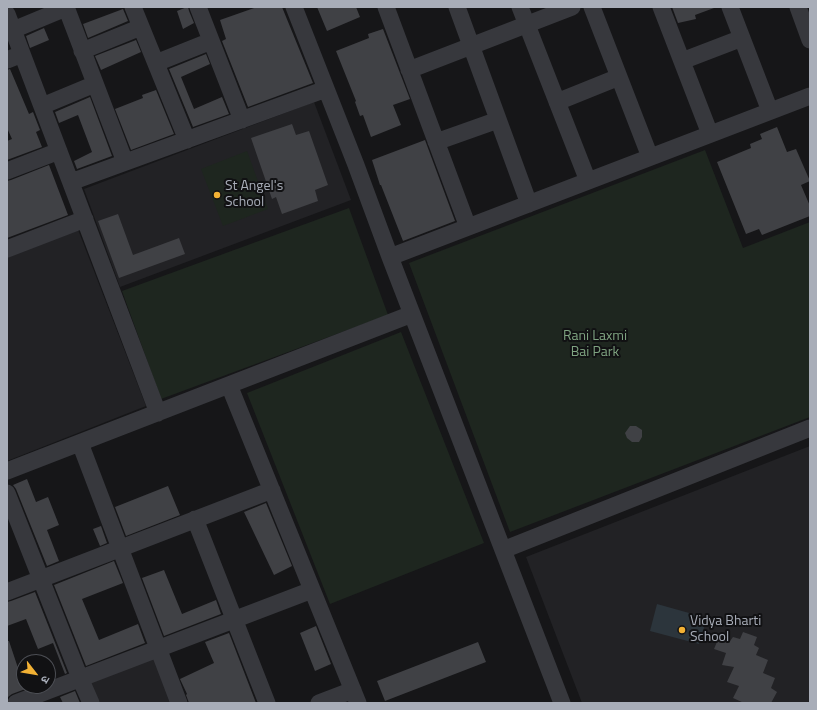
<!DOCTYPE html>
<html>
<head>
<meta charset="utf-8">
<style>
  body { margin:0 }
  #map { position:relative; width:817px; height:710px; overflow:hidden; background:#161618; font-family:"Titillium Web","Noto Sans Devanagari",sans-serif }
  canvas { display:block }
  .frame { position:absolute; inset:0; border:8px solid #a8adb8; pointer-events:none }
  .north { position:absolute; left:16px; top:654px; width:40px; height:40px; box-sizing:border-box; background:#111113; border:1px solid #4d4f55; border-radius:50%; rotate:121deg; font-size:11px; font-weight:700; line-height:16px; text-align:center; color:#a8adb8 }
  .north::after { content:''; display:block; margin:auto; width:14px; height:18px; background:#f2b134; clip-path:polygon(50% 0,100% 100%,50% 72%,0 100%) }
</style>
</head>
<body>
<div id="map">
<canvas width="817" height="710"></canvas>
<div class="frame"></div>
<div class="north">उ</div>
</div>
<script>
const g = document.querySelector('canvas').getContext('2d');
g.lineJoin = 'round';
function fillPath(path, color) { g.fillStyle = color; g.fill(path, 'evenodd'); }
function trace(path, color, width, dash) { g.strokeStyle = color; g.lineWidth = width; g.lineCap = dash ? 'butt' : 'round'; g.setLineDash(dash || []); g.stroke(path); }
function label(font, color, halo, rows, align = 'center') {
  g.font = font + ' "Titillium Web",sans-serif'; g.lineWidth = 4; g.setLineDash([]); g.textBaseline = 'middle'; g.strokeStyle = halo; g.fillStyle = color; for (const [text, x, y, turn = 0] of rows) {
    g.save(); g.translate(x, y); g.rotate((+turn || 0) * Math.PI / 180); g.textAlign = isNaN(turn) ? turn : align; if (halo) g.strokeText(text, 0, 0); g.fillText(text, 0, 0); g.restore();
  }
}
fillPath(new Path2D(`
  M314 102 351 200 120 287 84 189Z
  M77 227 146 406 7 461V255Z
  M810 446V703H582L526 557Z
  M154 656 173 703H98L90 682Z`), '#222225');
fillPath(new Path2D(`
  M705 150 743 248 810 222V417L510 532 409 263Z
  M247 151 268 209 223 226 201 169Z
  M349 208 388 315 161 399 122 291Z
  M401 332 484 543 330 604 247 393Z`), '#1e261f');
fillPath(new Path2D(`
  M657 604 707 618 699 644 650 631Z`), '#2c353c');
fillPath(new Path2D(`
  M187 7H188L189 11 194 23 183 29 177 11Z
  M257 7H282L313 83 248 107 222 41 226 39 220 20Z
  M317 7H356L360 17 327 31Z
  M672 7H714V8L695 15 696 19 678 23Z
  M123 9 128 21 88 38 83 24Z
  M44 28 49 40 30 48 26 36Z
  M383 29 410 99 393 105 401 125 371 137 363 115 360 116 355 102 356 101 336 51 369 38 368 34Z
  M136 40 141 52 101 70 95 56Z
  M206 54 210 64 181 77 194 109 222 97 229 114 193 127 169 69Z
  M10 69 29 114 33 112 40 130 36 132 42 147 7 160V141L12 139 7 128V70Z
  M156 90 174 134 131 150 115 109 143 98 142 95Z
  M90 97 112 156 77 169 74 161 92 152 78 115 59 123 55 112Z
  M292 124 296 135 309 131 328 185 315 190 318 201 282 214 276 197 272 199 251 138Z
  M777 127 787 152 796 149 810 181 801 185 810 206V216L762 235 759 229 746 234 717 162 751 148 750 144 762 139 760 134Z
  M425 140 455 221 403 241 381 185H380L372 160Z
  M49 165 68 215 7 238V181L11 180Z
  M118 214 133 255 179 238 185 254 119 278 98 221Z
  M630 426H636L642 430V437L639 442H632L627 438 625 433Z
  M27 479 36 502 48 497 59 525 47 530 59 561 47 566 16 489 13 485Z
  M168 486 180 515 126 536 115 507Z
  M266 503 292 566 274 575 244 512Z
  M101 526 107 543 100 546 93 529Z
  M114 561 123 583 82 599 99 640 138 624 145 643 86 666 54 585Z
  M164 570 182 614 216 600 221 614 164 636 142 578Z
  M35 592 67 673 65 674 53 643 38 649 26 619 7 626V602L11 601Z
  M316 626 331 664 315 671 300 633Z
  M743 632 757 637 754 645 759 648 756 655 768 660 763 673 775 678 771 688 777 692 771 703H744L733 698 739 686 727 682 734 667 722 665 726 653 714 649 719 637 730 641 733 637 740 639Z
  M229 633 256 703H189L186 695 187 694 180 679 214 663 205 642Z
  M7 641H9L19 671 21 670 24 678V686H27L28 688 12 694 8 697 7 695Z
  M478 642 486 662 385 701 377 681Z
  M75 691 80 703H63L60 697Z`), '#404145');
trace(new Path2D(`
  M66 7 125 162
  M133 7 187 140
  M198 7 242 120
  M294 7 356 165 390 257 562 703
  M386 7 468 227
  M457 7 529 204
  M520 7 588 181
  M592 7 650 157
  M661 7 710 134
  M730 7 770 111
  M798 7 810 40
  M7 14 158 413
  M13 30 66 8
  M82 51 141 27
  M7 60 22 54
  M682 61 742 38
  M156 63 211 41
  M409 70 572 7
  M557 102 619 77
  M42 106 95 84
  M436 142 498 120
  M7 171 59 151
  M71 182 326 89
  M7 249 85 219
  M390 257 810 96
  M229 385 358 703
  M80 443 179 703
  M7 471 412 314
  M7 493 80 678 91 703
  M195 519 267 703
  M503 550 810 428
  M7 592 272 490
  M16 703 312 590
  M319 703 353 690`), '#37383d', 17);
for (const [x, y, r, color] of [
  [217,195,4,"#f2b134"],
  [682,630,4,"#f2b134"]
]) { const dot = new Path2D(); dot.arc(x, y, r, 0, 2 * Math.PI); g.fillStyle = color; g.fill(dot); trace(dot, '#111113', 1.5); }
label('14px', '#a8adb8', '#111113', [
  ["St Angel's",225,187],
  ["School",225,203],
  ["Vidya Bharti",690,622],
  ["School",690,638]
], 'left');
label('14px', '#7fa381', '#111113', [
  ["Rani Laxmi",595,337],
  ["Bai Park",595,353]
]);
</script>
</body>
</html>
